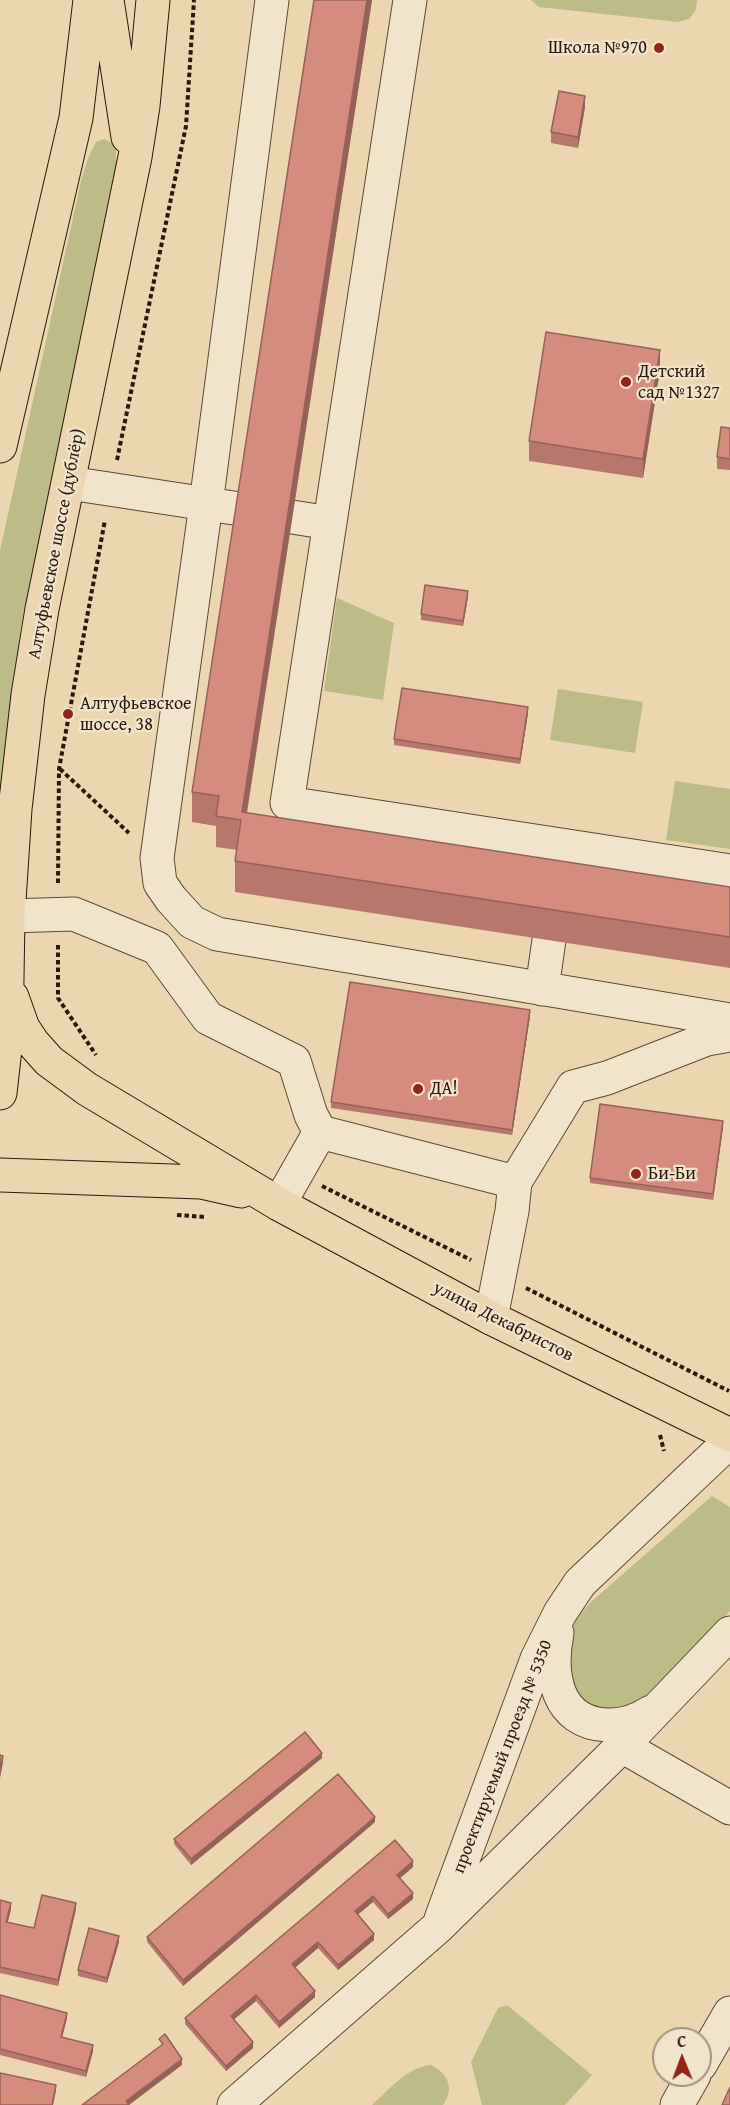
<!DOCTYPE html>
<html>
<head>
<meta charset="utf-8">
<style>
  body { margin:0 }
  #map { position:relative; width:730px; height:2105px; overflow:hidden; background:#ebd6af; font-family:"Gentium Book Plus",serif }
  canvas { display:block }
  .north { position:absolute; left:652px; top:2027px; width:60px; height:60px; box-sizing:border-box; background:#f2e4cb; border:2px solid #a3927f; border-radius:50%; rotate:359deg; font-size:16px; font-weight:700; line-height:24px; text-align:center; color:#2d180e }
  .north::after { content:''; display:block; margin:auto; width:21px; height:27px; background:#8f2418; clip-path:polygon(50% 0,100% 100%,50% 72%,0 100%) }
</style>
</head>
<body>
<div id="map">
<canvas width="730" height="2105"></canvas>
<div class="north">С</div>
</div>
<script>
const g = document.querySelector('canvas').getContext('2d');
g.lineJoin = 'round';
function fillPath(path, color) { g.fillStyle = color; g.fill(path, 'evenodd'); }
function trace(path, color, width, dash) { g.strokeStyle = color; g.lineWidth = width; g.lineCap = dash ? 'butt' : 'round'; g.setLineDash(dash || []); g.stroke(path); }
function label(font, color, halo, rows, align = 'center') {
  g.font = font + ' "Gentium Book Plus",serif'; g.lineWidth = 4.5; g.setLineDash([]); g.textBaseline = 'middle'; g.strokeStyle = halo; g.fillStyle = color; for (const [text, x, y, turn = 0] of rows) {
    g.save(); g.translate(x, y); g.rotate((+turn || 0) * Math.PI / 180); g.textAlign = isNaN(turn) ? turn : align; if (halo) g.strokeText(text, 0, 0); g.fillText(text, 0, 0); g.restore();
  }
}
fillPath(new Path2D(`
  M531 0H697L696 10 689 19 678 22 539 7Z
  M104 139 116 145V181L22 621 5 746 0 836V551L81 181 88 158 96 142Z
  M337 598 394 623 383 700 324 691Z
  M558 689 643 702 635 753 550 740Z
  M675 781 730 789V849L666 840Z
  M712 1496 730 1507V1611L642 1708 622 1717 574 1700 568 1638 576 1619 591 1602Z
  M507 2005 592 2075 565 2105H482L471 2062 498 2008Z
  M431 2065C448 2073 455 2089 443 2105H372C389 2090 407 2067 431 2065Z`), '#bdbc87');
const minor = new Path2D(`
  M272 0 206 504 157 858 160 883 171 899 192 922 217 934 730 1020
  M410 0 287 803 730 871
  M69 483 240 509
  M292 517 330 523
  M8 916 74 914 157 948 208 1018 294 1061 311 1115 320 1132
  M542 989 549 940
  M515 1182 573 1087 607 1078 707 1039 730 1035
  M279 1204 320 1132 515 1182 512 1211 491 1318
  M557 1633C549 1674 556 1723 607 1725 623 1726 637 1721 651 1712
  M622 1746 730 1808
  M441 1919 537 1659 560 1613 580 1583 730 1441
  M700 2065 730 2013
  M234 2105 439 1926 622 1746 730 1633
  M677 2105 694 2075`);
const major = new Path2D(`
  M107 0 128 137
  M0 446 76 118 90 0
  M12 997 23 1028 33 1043 49 1061 87 1089 279 1204 491 1318 730 1435
  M0 1093 6 1040 8 916 15 809 28 695 42 609 135 157 143 106 153 0
  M0 1175 201 1182 241 1191`);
trace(minor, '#5c4836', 35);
trace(major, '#2d180e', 35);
trace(new Path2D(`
  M117 460 186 126 194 0
  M60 769 129 833
  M58 883 59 769 105 520
  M58 945V998L96 1055
  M322 1186 471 1260
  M177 1215 205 1217
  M526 1288 729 1391
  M660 1435 664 1451`), '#2d180e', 4, [4.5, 3]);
trace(minor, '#f2e4cb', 33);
trace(major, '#ebd6af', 33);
fillPath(new Path2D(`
  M314 0H372L247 813 730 887V968L235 892V861L237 850 216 847V826L192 822V792Z
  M585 107 578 148 551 143V132Z
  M660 370 643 478 529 461V441Z
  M730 428V470L717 469V457Z
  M468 597 463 626 421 620V614Z
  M528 713 520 764 394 745V739Z
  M530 1016 512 1135 331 1108V1102Z
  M723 1127 713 1200 590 1183V1178Z
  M322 1758 191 1865 174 1844V1839Z
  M375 1822 183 1986 147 1942V1937Z
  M413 1867 400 1878 413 1899 388 1919 373 1902 358 1914 374 1940 338 1970 318 1948 295 1968 315 1997 279 2028 256 2001 234 2019 253 2048 226 2071 185 2024V2018Z
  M0 1900 11 1909 8 1922 34 1928 76 1909 58 1986 0 1973Z
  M119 1942 107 1983 78 1976V1970Z
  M0 1995 67 2018 62 2037 93 2051 86 2077 0 2055Z`), '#b7786c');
fillPath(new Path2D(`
  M367 0H372L242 842V812Z
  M585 96V107L578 148V137Z
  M660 350V370L643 478V459Z
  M468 591V597L463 626V621Z
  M528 707V713L520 764V759Z
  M530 1010V1016L512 1135V1130Z
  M723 1121V1127L713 1200V1194Z
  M322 1753V1758L191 1865V1859Z
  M3 1756V1762L0 1778V1773Z
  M375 1817V1822L183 1986V1980Z
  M413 1861V1867L397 1881V1875Z
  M413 1893V1899L388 1919V1914Z
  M373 1896V1902L355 1917V1911Z
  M11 1903V1909L6 1928V1922Z
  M76 1903V1909L58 1986V1980Z
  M374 1934V1940L338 1970V1965Z
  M119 1936V1942L107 1983V1978Z
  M318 1942V1948L292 1970V1964Z
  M315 1991V1997L279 2028V2022Z
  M256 1995V2001L231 2022V2016Z
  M67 2013V2018L61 2042V2037Z
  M253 2042V2048L226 2071V2066Z
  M93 2045V2051L86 2077V2071Z
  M182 2059V2065L129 2105 126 2101Z
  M56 2085V2091L53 2105H52Z`), '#956258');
const building = new Path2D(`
  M314 0H367L242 812 730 887V937L235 861 241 820 216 816 219 796 192 792Z
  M559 91 585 96 578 137 551 132Z
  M546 332 660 350 643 459 529 441Z
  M721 427 730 428V459L717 457Z
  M425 585 468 591 463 621 421 614Z
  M402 688 528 707 520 759 394 739Z
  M350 982 530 1010 512 1130 331 1102Z
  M600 1104 723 1121 713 1194 590 1178Z
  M305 1732 322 1753 191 1859 174 1839Z
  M0 1755 3 1756 0 1773Z
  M338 1774 375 1817 183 1980 147 1937Z
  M395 1840 413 1861 397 1875 413 1893 388 1914 373 1896 355 1911 374 1934 338 1965 318 1942 292 1964 315 1991 279 2022 256 1995 231 2016 253 2042 226 2066 185 2018Z
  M42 1895 76 1903 58 1980 0 1967V1900L11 1903 6 1922 34 1928Z
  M89 1928 119 1936 107 1978 78 1970Z
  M0 1995 67 2013 61 2037 93 2045 86 2071 0 2049Z
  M165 2034 182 2059 126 2101 129 2105H82L163 2044 159 2039Z
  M0 2073 56 2085 52 2105H0Z
  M730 2087V2105H722Z`);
fillPath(building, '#d58c7d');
trace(building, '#956258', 1.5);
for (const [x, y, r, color] of [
  [659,48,6,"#8f2418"],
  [626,382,6,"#8f2418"],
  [68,714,6,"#8f2418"],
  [418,1089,6,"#8f2418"],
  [636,1174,6,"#8f2418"]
]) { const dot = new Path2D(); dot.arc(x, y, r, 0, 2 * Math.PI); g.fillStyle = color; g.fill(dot); trace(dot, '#f2e4cb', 2); }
label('18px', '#2d180e', '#f2e4cb', [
  ["Школа №970",647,48,"right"],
  ["Детский",638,372],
  ["сад №1327",638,393],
  ["Алтуфьевское",80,704],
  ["шоссе, 38",80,725],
  ["ДА!",430,1089],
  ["Би-Би",648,1174]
], 'left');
label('18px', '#2d180e', '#f2e4cb', [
  ["Алтуфьевское шоссе (дублёр)",57,544,-79],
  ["улица Декабристов",503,1322,27],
  ["проектируемый проезд № 5350",503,1757,-69]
]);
</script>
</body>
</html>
